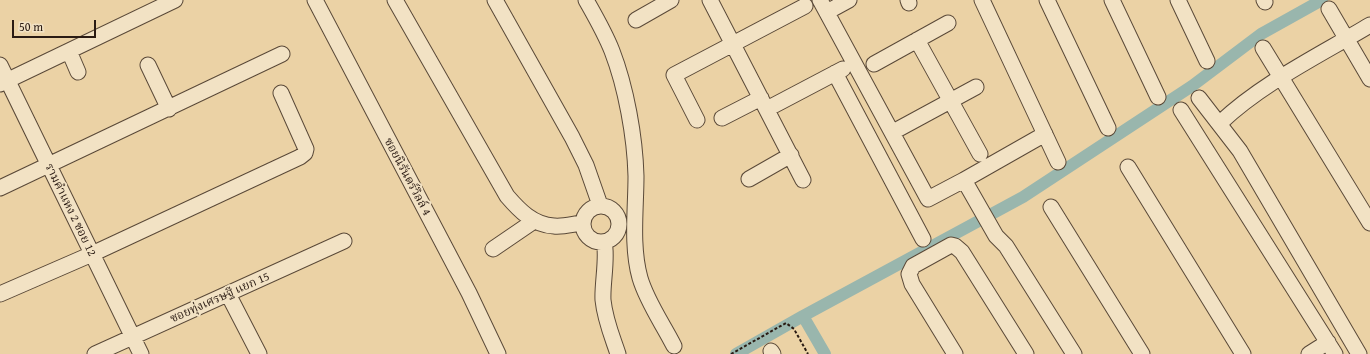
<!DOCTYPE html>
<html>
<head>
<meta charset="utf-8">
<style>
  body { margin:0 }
  #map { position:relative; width:1370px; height:354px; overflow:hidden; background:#ebd2a5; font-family:"Gentium Book Plus",serif }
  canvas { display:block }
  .scale { position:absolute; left:12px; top:20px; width:84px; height:18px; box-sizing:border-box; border:2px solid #2a1b13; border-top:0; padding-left:5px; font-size:12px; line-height:14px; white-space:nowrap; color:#2a1b13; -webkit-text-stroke:3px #f2e2c4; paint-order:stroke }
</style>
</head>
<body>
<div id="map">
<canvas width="1370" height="354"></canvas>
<div class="scale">50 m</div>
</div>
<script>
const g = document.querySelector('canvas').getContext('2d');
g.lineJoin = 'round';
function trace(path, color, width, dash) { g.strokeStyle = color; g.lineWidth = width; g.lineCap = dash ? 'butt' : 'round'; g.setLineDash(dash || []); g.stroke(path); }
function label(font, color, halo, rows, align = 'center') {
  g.font = font + ' "Gentium Book Plus","Noto Serif Thai",serif'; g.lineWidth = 4; g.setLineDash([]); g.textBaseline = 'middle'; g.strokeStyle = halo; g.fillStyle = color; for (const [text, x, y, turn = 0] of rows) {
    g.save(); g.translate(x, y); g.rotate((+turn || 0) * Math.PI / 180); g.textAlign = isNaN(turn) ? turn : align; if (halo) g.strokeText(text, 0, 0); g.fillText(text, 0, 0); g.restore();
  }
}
trace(new Path2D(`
  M803 316 1023 197 1192 86 1261 34 1322 0
  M736 354 803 316 825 354`), '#99b6ad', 12);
const minor = new Path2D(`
  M315 0 469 293 498 354
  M395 0 507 196C519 210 533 225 554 226 563 227 573 224 582 223
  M495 0 572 137 586 165 600 205
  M586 0C595 16 605 33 612 51 626 87 635 137 636 176 636 209 631 246 640 278 647 302 663 324 674 346
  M710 0 803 180
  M820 0 928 199 964 180 996 236 1006 246 1074 354
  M908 0 909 3
  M982 0 1058 162
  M1047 0 1108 128
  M1112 0 1158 97
  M1178 0 1207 61
  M1264 0 1265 2
  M1329 9 1370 79
  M827 12 849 0
  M636 20 671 0
  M917 40 980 154
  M1263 48 1370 223
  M69 51 78 72
  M874 64 948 23
  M0 65 141 354
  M148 65 169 109
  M835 73 923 239
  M0 84 175 0
  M1199 98 1240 151 1359 354
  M767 109 843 69
  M1181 110 1335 354
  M722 118 761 98
  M697 120 674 75 805 6
  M1220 123C1262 83 1320 55 1370 25
  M893 132 976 87
  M1128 167 1243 354
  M749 179 791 155
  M964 180 1045 134
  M0 188 282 54
  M583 224a18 18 0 1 1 36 0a18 18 0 1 1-36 0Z
  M1051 207 1142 354
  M604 242C608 256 602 284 603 300 605 320 612 336 618 354
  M493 249 534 221
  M0 294 92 254 300 157 305 153 306 149 281 93
  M228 294 259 354
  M771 351 773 354
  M95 354 344 241
  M955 354 912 284 909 274 913 266 951 245 955 246 962 252 1026 354
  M1309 354 1328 342`);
trace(minor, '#5a4938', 17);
trace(new Path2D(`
  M731 354 786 323 794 329 808 354`), '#2a1b13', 2, [3, 2]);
trace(minor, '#f2e2c4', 15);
label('12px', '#2a1b13', '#f2e2c4', [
  ["ซอยนิรันดร์วิลล์ 4",407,177,62],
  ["รามคำแหง 2 ซอย 12",70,210,64],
  ["ซอยทุ่งเศรษฐี แยก 15",220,298,-24]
]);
</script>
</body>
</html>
